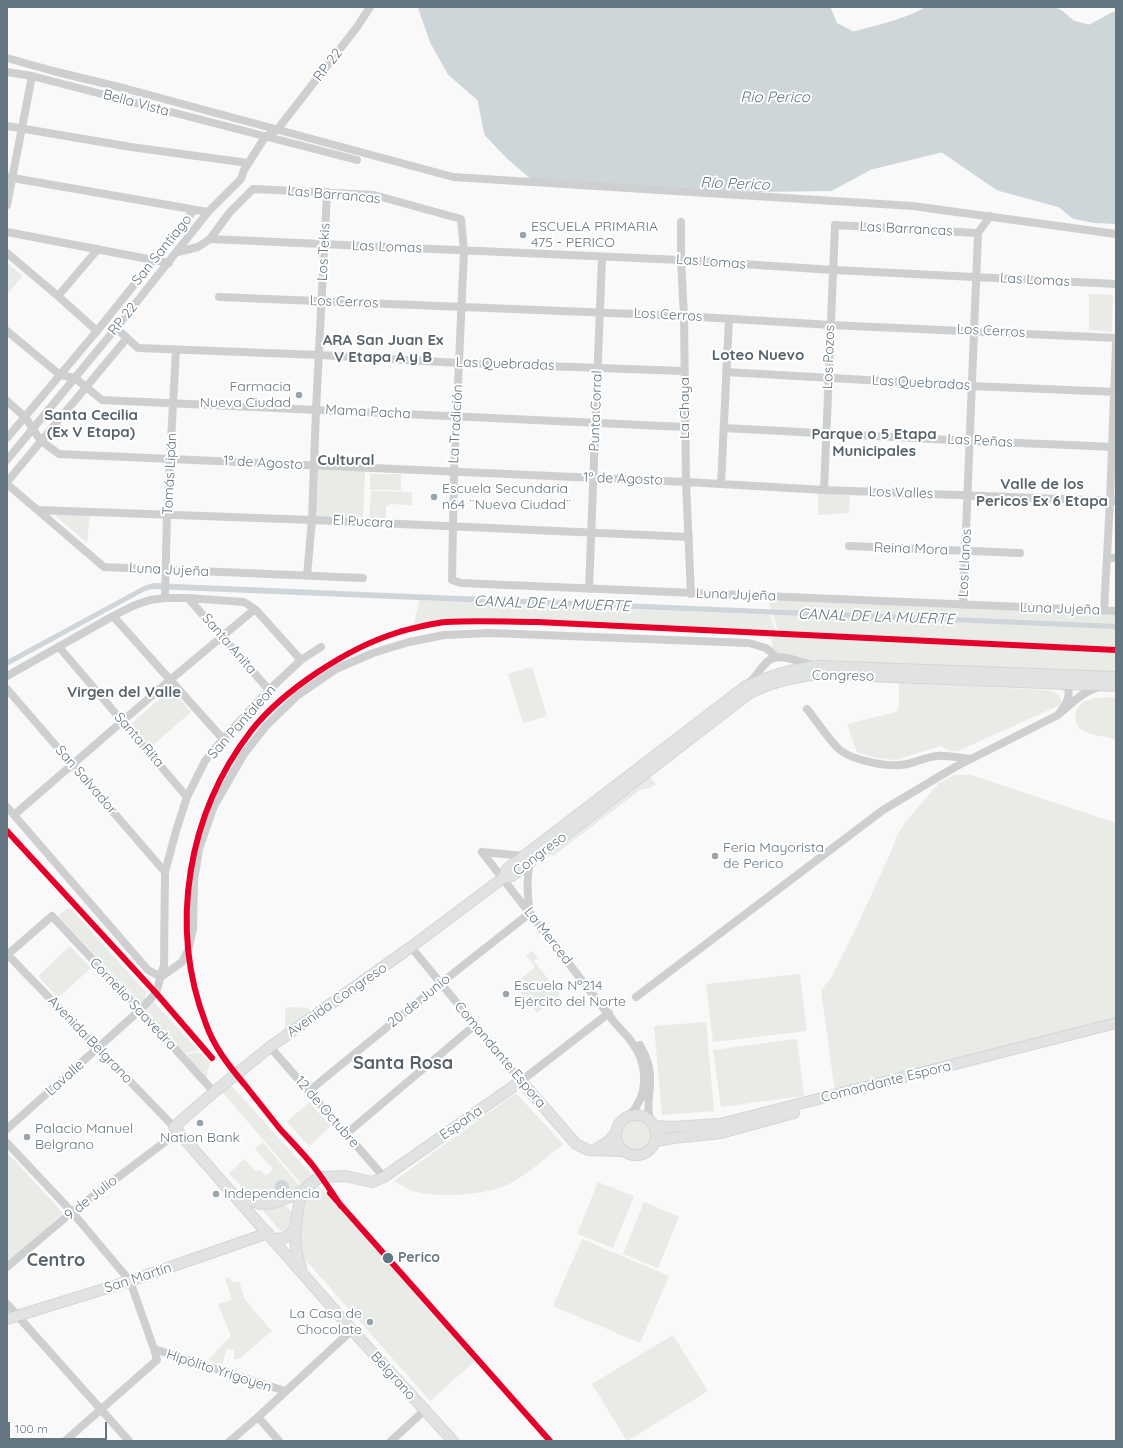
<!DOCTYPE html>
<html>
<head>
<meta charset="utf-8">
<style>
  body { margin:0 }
  #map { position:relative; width:1123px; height:1448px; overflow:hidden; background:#f9f9f9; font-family:Quicksand,sans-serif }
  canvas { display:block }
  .frame { position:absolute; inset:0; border:8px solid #657683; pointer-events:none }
  .scale { position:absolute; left:8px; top:1422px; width:99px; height:18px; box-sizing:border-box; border:2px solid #657683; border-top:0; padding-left:5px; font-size:12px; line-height:14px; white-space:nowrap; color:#657683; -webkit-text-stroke:3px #fff; paint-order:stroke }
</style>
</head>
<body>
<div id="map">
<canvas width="1123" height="1448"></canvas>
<div class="frame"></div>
<div class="scale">100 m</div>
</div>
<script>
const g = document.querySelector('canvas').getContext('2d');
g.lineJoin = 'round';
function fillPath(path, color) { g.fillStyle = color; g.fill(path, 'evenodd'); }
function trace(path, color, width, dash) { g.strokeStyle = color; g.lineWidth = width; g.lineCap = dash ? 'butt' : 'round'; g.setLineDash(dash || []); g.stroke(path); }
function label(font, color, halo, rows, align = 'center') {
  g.font = font + ' Quicksand,sans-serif'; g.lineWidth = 4; g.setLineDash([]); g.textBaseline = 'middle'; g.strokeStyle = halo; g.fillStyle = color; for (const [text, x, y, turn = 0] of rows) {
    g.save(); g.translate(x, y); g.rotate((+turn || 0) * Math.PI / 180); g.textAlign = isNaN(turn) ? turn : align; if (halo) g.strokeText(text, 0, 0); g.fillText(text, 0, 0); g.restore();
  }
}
fillPath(new Path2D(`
  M7 263 23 276 7 294Z
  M1089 294 1113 295 1112 332 1089 330Z
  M316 470 365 471 363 522 315 520Z
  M370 474H401V490H370Z
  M371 491 412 492V505L389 504V506H386V521L369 520Z
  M818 493 850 495 849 513 818 515Z
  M51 512 90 515 87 543Z
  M419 600 770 615 776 633 462 618 414 625Z
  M768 600 1116 615V676L818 665 772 656V635L780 636Z
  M532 667 547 716 523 723 508 674Z
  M899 683 1047 690C1053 691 1057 693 1061 698V703L1058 706 958 751H950L941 746 895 760 872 757 857 752 847 724 896 712 899 707Z
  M171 689 191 712 151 747 131 724Z
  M1116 697V740C1106 735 1082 736 1077 725 1076 722 1076 716 1075 712L1083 702 1094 698Z
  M648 775 656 784 650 788 640 790 553 856 550 852Z
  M954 775H971L1116 823V1019L835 1092 821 990 831 978 856 928 890 854 897 836 904 824 939 783Z
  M66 909H71L146 992 145 999 141 1003 58 916Z
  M70 946 91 968 58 998 38 976Z
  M532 951 538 958 534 961 560 994 537 1013 514 984 535 967 526 956Z
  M800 974 807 1031 713 1042 706 984Z
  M151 999 200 1052 194 1051 185 1054 146 1009Z
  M289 1007 307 1008 309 1009 310 1012 285 1029V1009Z
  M706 1022 714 1111 662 1115 654 1026Z
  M797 1039 804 1096 721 1107 713 1050Z
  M193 1053H201L210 1062 206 1079 186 1055Z
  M231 1085 315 1178 304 1187 222 1092Z
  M516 1093 563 1144C546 1158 529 1173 511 1183 487 1196 439 1198 413 1191 407 1189 400 1184 394 1181Z
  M309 1102 331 1126 309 1146 287 1122Z
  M619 1135a17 17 0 1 1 34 0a17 17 0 1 1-34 0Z
  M263 1142 302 1189 277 1200 252 1198 229 1173 244 1159 257 1172 260 1170 266 1176 273 1169 255 1149Z
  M7 1152 63 1213 7 1264Z
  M598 1182 634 1196 613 1248 577 1234Z
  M316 1183 476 1360 430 1401 302 1256 300 1247 299 1230 303 1199Z
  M644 1202 679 1217 658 1268 623 1254Z
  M278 1204C290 1206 293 1212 295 1223L285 1236 263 1211 267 1207Z
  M582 1239 669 1276 640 1343 553 1306Z
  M227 1277 228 1279 230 1278 233 1283 239 1281 245 1300 272 1331 239 1359H234V1350L227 1348 222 1365 208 1360 231 1336 218 1304 232 1300 225 1278Z
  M673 1335 708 1391 627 1441 592 1384Z`), '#e8ebe6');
fillPath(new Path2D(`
  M424 7H824L832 27 853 38C881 30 914 24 937 7H1038L1058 15 1071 26 1090 31 1116 17V218L1095 217 1075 213 1062 202 1000 185 943 146 869 164 830 185 759 186 533 173 512 155 490 132 483 97 453 71 436 41Z
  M153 583 1116 624V629L153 589 145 591 7 666V660L144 586Z
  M275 1187a7 7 0 1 1 14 0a7 7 0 1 1-14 0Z`), '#ced6d9');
trace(new Path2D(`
  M424 7 436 41 453 71 483 97 490 132 512 155 533 173 759 186 830 185 869 164 943 146 1000 185 1062 202 1075 213 1095 217 1116 218
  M824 7 832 27 853 38C881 30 913 24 937 7
  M1038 7 1058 15 1071 26 1090 31 1116 17`), '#ced6d9', 12);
const major = new Path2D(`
  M503 878 512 876 747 695C768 682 795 677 819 674L1116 686
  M616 1135a20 20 0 1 1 40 0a20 20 0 1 1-40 0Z
  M655 1126 672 1127 720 1124 1116 1023
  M656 1141 673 1138 721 1133 794 1113
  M596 1149 609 1141 616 1133
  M236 1196 261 1204 271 1203 277 1202 301 1192 317 1179 323 1177 345 1176 372 1182 384 1177 521 1081 576 1144 588 1150 623 1151
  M272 1238C282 1241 289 1237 295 1229
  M301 1268C291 1239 296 1220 301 1192
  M7 1319 130 1281 268 1233
  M453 1441 352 1330 174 1127 214 1092 270 1047 411 947 503 878 507 869 746 686C770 676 793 668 819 666L1116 677`);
trace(major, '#d5d6d7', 12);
trace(new Path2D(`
  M7 58 53 71 127 89 453 177 913 206 1116 234
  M7 72 32 76 357 160
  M7 126 131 147 248 163
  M7 177 208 212
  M7 205 32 76
  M681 222V260L684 316 686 482 691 594
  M7 232 169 263
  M978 233 990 216
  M210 239 681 260 833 270 1116 284
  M178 252 198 247 210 239 230 212 253 189 374 195 461 219 464 251 454 472 452 580 461 583 1116 611
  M7 253 58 296 97 331
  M58 296 98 249
  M219 297 684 316 831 325 1116 338
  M116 328 138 348 319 355 459 363 685 371
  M7 331 60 375 75 378 102 400 685 427
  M726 372 972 386 1116 392
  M7 401 25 417 41 441 59 454 686 482 824 490 1116 501
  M724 428 970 441 1116 447
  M7 438 97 331 194 210
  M7 460 116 328 208 212 241 179 244 170 265 137 277 130 357 27 370 7
  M7 482 127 338
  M7 484 104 567 363 578
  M721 484 729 319
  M824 490 835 225 978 233
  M38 510 312 520 689 537
  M849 546 1020 553
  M1107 558H1116
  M307 576 312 520 316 410 327 192
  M589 589 602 257
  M165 598 167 514 176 350
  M188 598 269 690
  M963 605 978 233
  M1104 611 1110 501 1116 344
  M113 616 223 739
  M59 647 187 797
  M7 676 113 616 135 605 150 600 165 598H188L244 602 255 609 301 660
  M749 683C756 677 759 670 765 664 777 649 798 663 813 665
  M1061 684 1068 688C1071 699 1064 706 1058 715 1071 704 1083 691 1099 687
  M7 689 165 872
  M807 709C816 720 830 742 840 750 854 761 890 768 907 764 918 762 925 757 937 756 947 755 960 758 970 759
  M7 807 148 970 161 977
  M14 815 170 680 255 609
  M482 852 615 1023C621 1030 628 1036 633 1044 645 1060 649 1087 637 1105 635 1110 631 1113 627 1117
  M482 852 525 856
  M411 947 521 1081 609 1013
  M7 954 174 1127
  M7 955 52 916 140 1010 214 1092
  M161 977 182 962 188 951 193 929 194 881 199 849 214 806 244 754 266 726 297 696 336 669 373 653 409 642 444 635 490 633 749 643 766 648 776 657
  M636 997 883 810 955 767 1058 715
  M640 1045C647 1057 651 1068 650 1082 650 1095 646 1106 650 1120
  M270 1047 384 1177
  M309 1091 441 983 530 913C527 895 526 880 530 862
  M7 1129 140 1010 156 993 164 965 165 872 176 831 187 797 205 761 223 739 269 690 301 660 321 647
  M346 1134 475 1025
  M7 1143 72 1212 130 1281 154 1349 285 1391
  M7 1267 72 1212 178 1132
  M7 1304 129 1441
  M258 1417 279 1441
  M65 1441 157 1360 154 1349
  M230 1441 258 1417 352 1330
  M391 1441 425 1410`), '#cecfd0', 8);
trace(major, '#e1e2e2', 10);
trace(new Path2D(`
  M7 831 156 993 212 1058
  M330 1193 550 1441
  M341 1206C332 1193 324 1180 314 1167 304 1154 291 1141 280 1129 268 1114 257 1100 245 1085 229 1066 214 1047 206 1024 168 926 188 813 251 731 283 690 348 648 396 633 408 629 434 623 446 622 476 620 507 622 537 622L1116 650`), '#e4002b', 6);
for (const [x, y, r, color] of [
  [523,235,4,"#99a4ac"],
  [299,395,4,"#99a4ac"],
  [434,497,4,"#99a4ac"],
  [715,856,4,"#99a4ac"],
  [506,994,4,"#99a4ac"],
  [200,1123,4,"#99a4ac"],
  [27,1137,4,"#99a4ac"],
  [216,1194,4,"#99a4ac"],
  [388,1258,6,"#657683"],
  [370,1322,4,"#99a4ac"]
]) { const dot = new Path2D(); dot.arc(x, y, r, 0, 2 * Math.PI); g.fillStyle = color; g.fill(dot); trace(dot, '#fff', 1.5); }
label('14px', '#657683', '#fff', [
  ["RP 22",328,65,-52],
  ["Bella Vista",136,103,15],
  ["Las Barrancas",334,195,5],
  ["Las Barrancas",906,229,3],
  ["Las Lomas",387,247,2],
  ["San Santiago",162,250,-51],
  ["Los Tekis",324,252,-87],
  ["Las Lomas",711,262,4],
  ["Las Lomas",1035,280,3],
  ["Los Cerros",344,302,2],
  ["Los Cerros",668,315,3],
  ["RP 22",123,319,-51],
  ["Los Cerros",991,331,3],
  ["Los Pozos",829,357,-88],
  ["Las Quebradas",505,364,2],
  ["Las Quebradas",921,383,3],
  ["La Chaya",685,408,-90],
  ["Punta Corral",596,411,-88],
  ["Mama Pacha",368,412,3],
  ["La Tradición",456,424,-87],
  ["Las Peñas",980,441,3],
  ["1º de Agosto",263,463,3],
  ["Tomás Lipán",170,474,-87],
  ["1º de Agosto",623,479,2],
  ["Los Valles",901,493,2],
  ["El Pucara",363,522,3],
  ["Reina Mora",911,549,2],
  ["Los Llanos",965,563,-87],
  ["Luna Jujeña",169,570,3],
  ["Luna Jujeña",736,595,2],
  ["Luna Jujeña",1060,609,2],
  ["Santa Anita",229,644,49],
  ["Congreso",843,676,1],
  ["San Pantaleon",242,722,-48],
  ["Santa Rita",139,740,49],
  ["San Salvador",86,780,49],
  ["Congreso",540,854,-37],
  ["La Merced",548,936,52],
  ["Avenida Congreso",337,1000,-35],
  ["20 de Junio",419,1001,-39],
  ["Cornelio Saavedra",133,1004,47],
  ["Avenida Belgrano",90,1040,46],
  ["Comandante Espora",500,1055,50],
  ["Lavalle",65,1078,-42],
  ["Comandante Espora",886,1082,-14],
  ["12 de Octubre",327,1112,49],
  ["España",461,1123,-35],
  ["9 de Julio",91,1198,-38],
  ["San Martín",138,1278,-18],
  ["Hipólito Yrigoyen",219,1371,18],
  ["Belgrano",393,1376,48]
]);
label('14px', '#657683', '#fff', [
  ["ESCUELA PRIMARIA",531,227],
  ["475 - PERICO",531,243],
  ["Farmacia",291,387,"right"],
  ["Nueva Ciudad",291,403,"right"],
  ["Escuela Secundaria",442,489],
  ["n64 ¨Nueva Ciudad¨",442,505],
  ["Feria Mayorista",723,848],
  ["de Perico",723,864],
  ["Escuela Nº214",514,986],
  ["Ejército del Norte",514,1002],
  ["Palacio Manuel",35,1129],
  ["Belgrano",35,1145],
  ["Nation Bank",200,1138,"center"],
  ["Independencia",224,1194],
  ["La Casa de",362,1314,"right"],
  ["Chocolate",362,1330,"right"]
], 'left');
label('bold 14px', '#657683', '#fff', [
  ["Perico",398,1258]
], 'left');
label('italic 15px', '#60757c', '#fff', [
  ["Rio Perico",775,97],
  ["Río Perico",735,184,2],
  ["CANAL DE LA MUERTE",552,604,2],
  ["CANAL DE LA MUERTE",876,617,2]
]);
label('bold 15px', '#57646e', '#fff', [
  ["ARA San Juan Ex",383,340],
  ["V Etapa A y B",383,357],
  ["Loteo Nuevo",758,355],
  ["Santa Cecilia",91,415],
  ["(Ex V Etapa)",91,432],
  ["Parque o 5 Etapa",874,434],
  ["Municipales",874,451],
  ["Cultural",346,460],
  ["Valle de los",1042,484],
  ["Pericos Ex 6 Etapa",1042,501],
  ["Virgen del Valle",124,692]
]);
label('bold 18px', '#57646e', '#fff', [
  ["Santa Rosa",403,1064],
  ["Centro",56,1261]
]);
</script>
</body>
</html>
